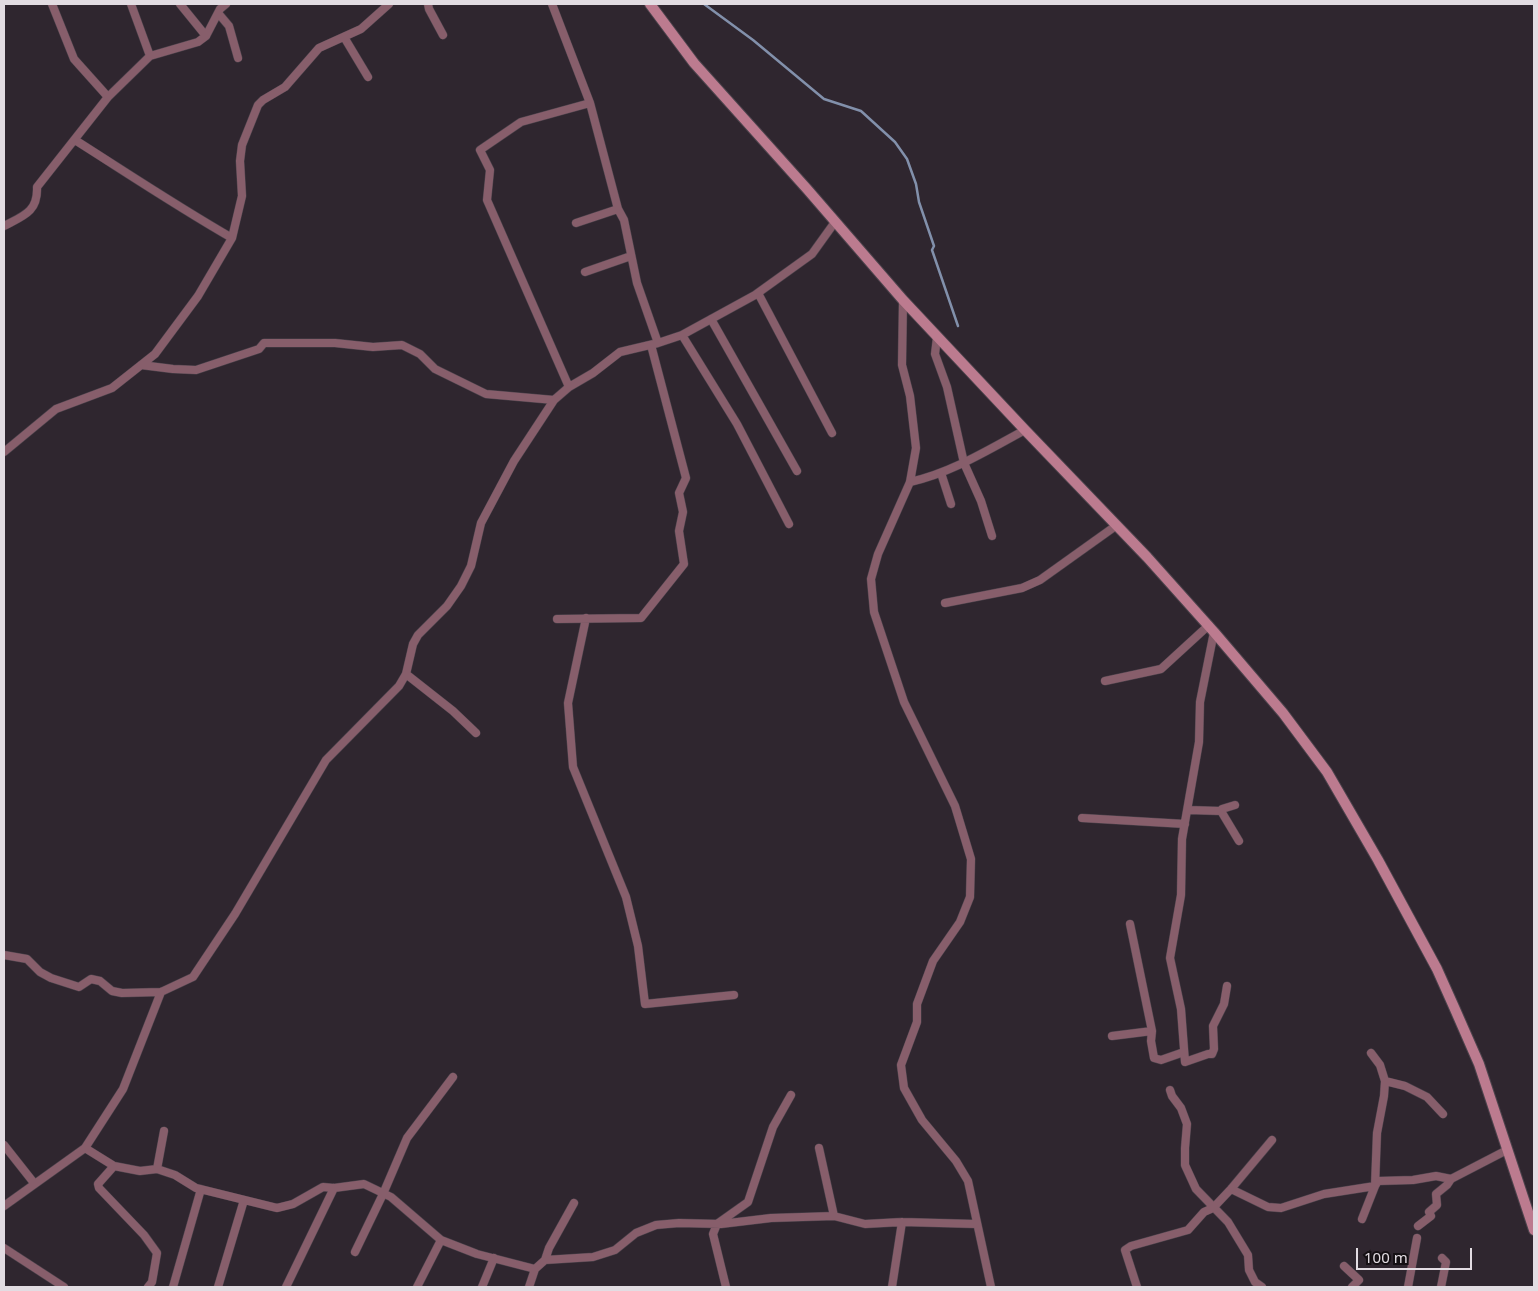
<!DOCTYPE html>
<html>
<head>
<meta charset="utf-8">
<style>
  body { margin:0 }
  #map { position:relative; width:1538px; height:1291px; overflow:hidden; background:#2f262f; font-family:"Noto Sans",sans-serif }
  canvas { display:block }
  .frame { position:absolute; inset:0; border:5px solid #e2dce2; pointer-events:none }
  .scale { position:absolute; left:1356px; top:1248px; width:116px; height:22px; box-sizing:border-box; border:2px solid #e2dce2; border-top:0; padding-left:6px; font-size:15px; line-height:18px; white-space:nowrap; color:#e2dce2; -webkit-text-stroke:4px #151014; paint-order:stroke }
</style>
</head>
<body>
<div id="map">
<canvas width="1538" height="1291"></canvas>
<div class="frame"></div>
<div class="scale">100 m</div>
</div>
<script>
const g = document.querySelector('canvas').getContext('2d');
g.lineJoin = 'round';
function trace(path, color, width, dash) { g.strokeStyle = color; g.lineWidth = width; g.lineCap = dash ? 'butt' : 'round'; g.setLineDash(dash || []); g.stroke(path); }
trace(new Path2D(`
  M704 4 753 40 824 99 861 111 895 142 907 159 916 184 919 202 934 246 932 250 958 326`), '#8290ab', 2.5);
const street = new Path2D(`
  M52 4 74 59 108 97
  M131 4 150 56
  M180 4 206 36
  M428 4 429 9 443 35
  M552 4 590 103 618 209 624 220 637 283 658 343
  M218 13 229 26 238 58
  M344 37 368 77
  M75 140C127 173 178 207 232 238
  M576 223 618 209
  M4 226C23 216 38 212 37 187L108 97 150 56 198 42 206 36 220 9 226 4
  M585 272 631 256
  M758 293 832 433
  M903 300 902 365 910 396 916 448 910 482 878 554 871 579 874 612 904 702 955 806 971 859 970 897 960 922 933 961 917 1004V1022L901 1065 904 1088 922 1120 956 1161 968 1181 991 1287
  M711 319 797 471
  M682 335 737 424 789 524
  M937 337 935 354 947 387 964 463 981 501 992 536
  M141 365 173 369 196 370 259 349 264 343H335L373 347 402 345 420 354 435 369 486 394 554 400
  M569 387 487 200 490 170 480 150 521 122 590 103
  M4 452 56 409 112 388 155 354 198 296 232 238 242 196 240 161 242 145 258 105 263 100 285 87 319 48 361 29 389 4
  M941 473 951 504
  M910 482C951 473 988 450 1025 430
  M945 603 1022 588 1040 580 1117 525
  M586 618 568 703 573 767 626 897 638 946 645 1004 734 995
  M557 619 641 618 684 564 679 531 683 512 679 493 686 478 651 345
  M1214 632 1200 702 1199 742 1182 839 1181 895 1170 958 1181 1009 1185 1062 1208 1054H1212L1214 1049 1213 1026 1224 1004 1227 986
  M406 674 453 711 476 733
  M1105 681 1161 669 1209 625
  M1188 810 1221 811 1222 809 1235 805
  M1221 811 1239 841
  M1082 818 1185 824
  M1130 924 1152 1031 1151 1041 1154 1058 1161 1060 1184 1052
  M4 955 27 959 40 972 51 978 79 987 91 979 100 981 112 991 122 993 161 992 193 977 235 914 326 760 399 686 406 674 413 644 418 635 447 606 461 586 471 566 481 523 514 461 554 400 569 387 593 373 620 352 658 343 682 335 755 295 812 254 835 222
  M1112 1036 1152 1031
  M1385 1081 1405 1086 1427 1097 1443 1114
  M1170 1090 1172 1096 1181 1108 1187 1124 1185 1148V1165L1196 1189 1228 1222 1248 1255 1249 1270 1255 1282 1262 1287
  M4 1145 34 1183
  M85 1148 114 1166 140 1171 157 1169 175 1175 196 1188 277 1208 293 1204 323 1187 334 1188 364 1184 391 1197 441 1240 477 1254 535 1269
  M819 1148 834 1216
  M114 1166 98 1184 99 1188 144 1235 157 1253 152 1282 148 1287
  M157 1169 164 1131
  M1231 1189 1268 1207 1281 1208 1324 1194 1375 1186 1378 1181 1413 1180 1436 1176 1451 1179 1507 1150
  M4 1206 85 1148 123 1089 161 992
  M1362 1219 1375 1186 1377 1133 1384 1096 1385 1081 1380 1065 1371 1053
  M1418 1226 1431 1216 1429 1212 1437 1205 1436 1194 1447 1185 1451 1179
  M4 1248 64 1287
  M355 1252 383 1194 407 1138 453 1077
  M545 1260 593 1257 615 1250 636 1233 656 1225 679 1223 721 1224 771 1218 834 1216 865 1224 902 1222 976 1224
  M1344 1266 1359 1280 1352 1287
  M173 1287 201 1189
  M218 1287 244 1200
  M286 1287 334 1188
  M417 1287 441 1240
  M482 1287 494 1258
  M529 1287 535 1269 545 1260 549 1248 574 1203
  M726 1287 713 1234 717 1224 748 1202 773 1127 791 1095
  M892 1287 902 1222
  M1137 1287 1125 1250 1131 1246 1188 1230 1204 1212 1213 1208 1231 1189 1272 1140
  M1408 1287 1417 1238
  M1441 1287 1446 1262 1442 1258`);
const secondary = new Path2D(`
  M650 4 694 63 807 189 903 300 1025 430 1147 557 1214 632 1283 713 1327 772 1378 860 1437 969 1454 1007 1479 1064 1534 1230`);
trace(street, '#4c434c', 9);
trace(secondary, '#4c434c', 12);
trace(street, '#875e6b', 8);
trace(secondary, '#bc7b8f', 10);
</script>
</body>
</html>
